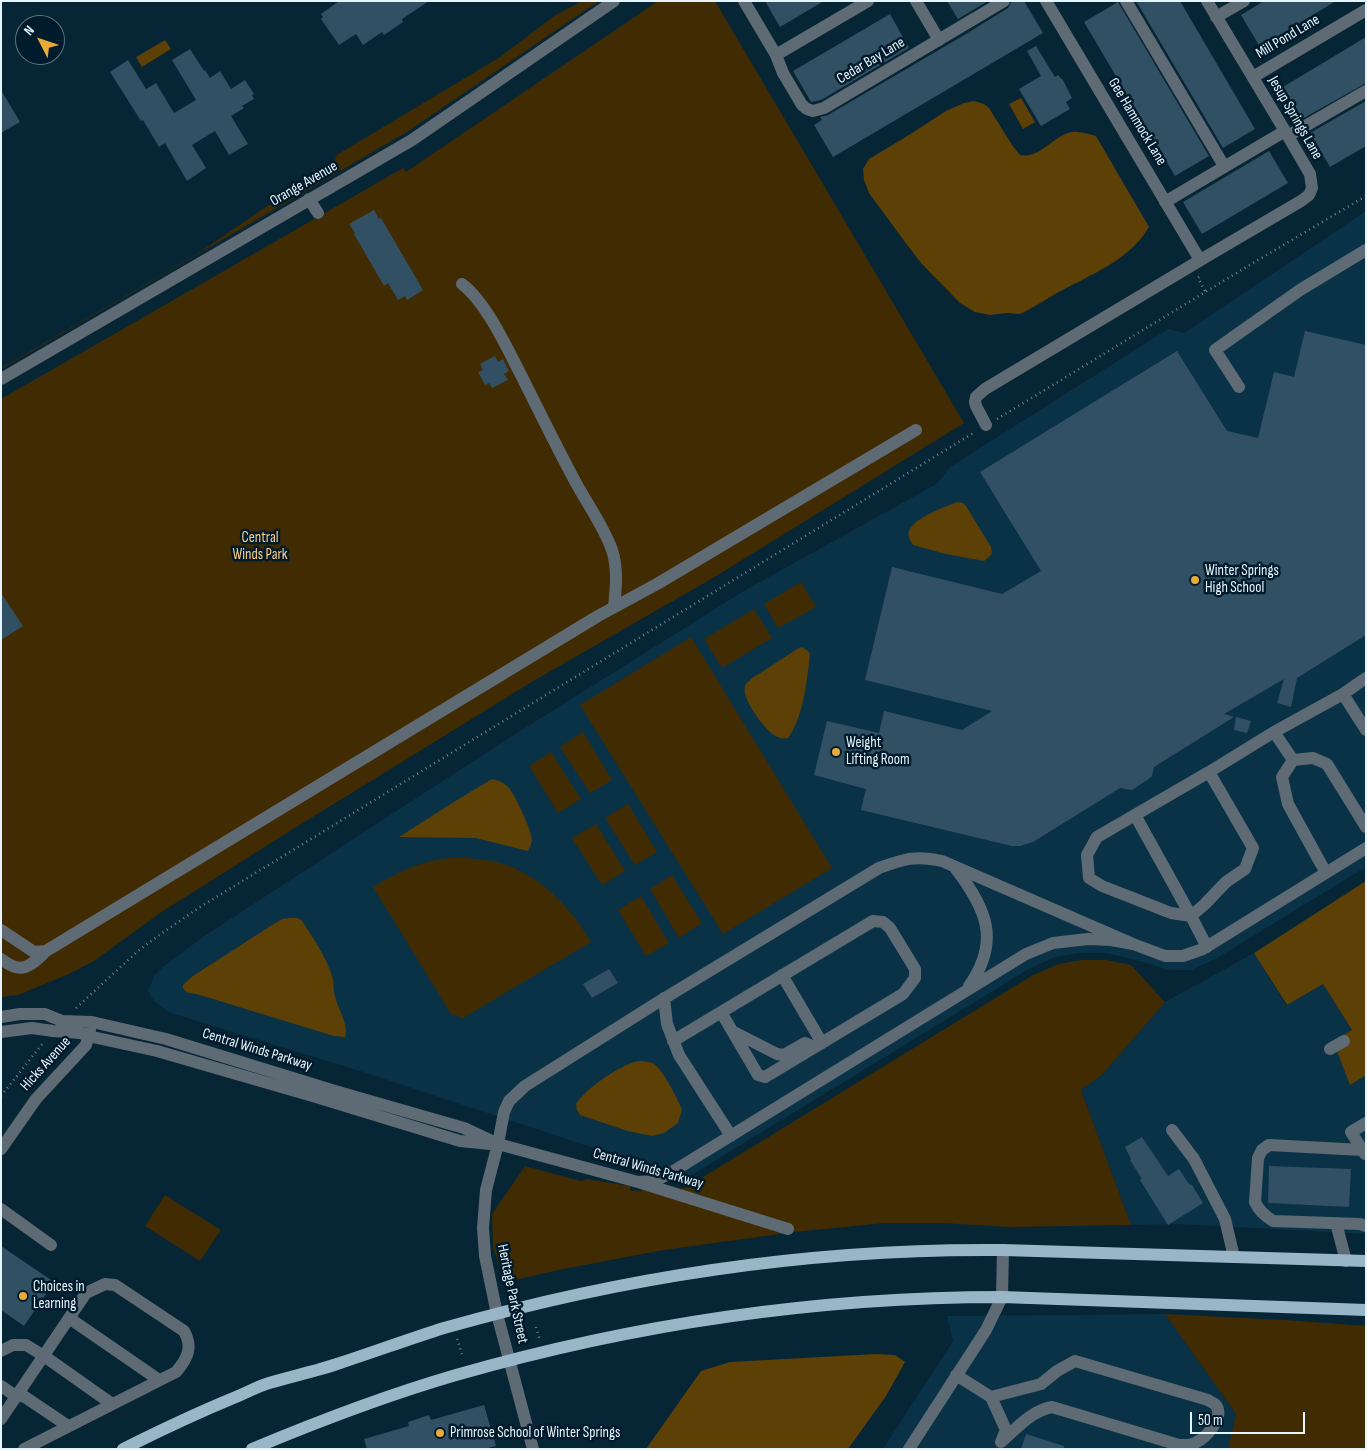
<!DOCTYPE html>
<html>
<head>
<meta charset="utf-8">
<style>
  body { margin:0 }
  #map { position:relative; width:1367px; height:1450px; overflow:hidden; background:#062535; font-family:"Sofia Sans Condensed",sans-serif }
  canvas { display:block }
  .frame { position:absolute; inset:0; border:2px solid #e6f4fd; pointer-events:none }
  .north { position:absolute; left:15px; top:15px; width:50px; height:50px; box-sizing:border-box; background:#001b2b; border:1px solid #5c727f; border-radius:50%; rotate:311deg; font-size:14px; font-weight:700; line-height:20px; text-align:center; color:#e6f4fd }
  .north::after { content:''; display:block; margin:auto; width:18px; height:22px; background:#e9ab38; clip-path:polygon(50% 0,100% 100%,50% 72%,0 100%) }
  .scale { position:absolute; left:1190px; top:1412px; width:115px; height:22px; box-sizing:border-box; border:2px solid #e6f4fd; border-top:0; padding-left:6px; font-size:15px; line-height:18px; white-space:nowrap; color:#e6f4fd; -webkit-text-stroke:4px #001b2b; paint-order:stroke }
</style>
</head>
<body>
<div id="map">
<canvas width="1367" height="1450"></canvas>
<div class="frame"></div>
<div class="north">N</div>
<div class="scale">50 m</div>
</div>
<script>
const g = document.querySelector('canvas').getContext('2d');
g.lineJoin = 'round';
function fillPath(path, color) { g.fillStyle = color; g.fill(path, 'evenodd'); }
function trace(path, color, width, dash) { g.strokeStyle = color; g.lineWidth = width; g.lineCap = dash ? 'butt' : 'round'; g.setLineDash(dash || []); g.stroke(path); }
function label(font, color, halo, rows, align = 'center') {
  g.font = font + ' "Sofia Sans Condensed",sans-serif'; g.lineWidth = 5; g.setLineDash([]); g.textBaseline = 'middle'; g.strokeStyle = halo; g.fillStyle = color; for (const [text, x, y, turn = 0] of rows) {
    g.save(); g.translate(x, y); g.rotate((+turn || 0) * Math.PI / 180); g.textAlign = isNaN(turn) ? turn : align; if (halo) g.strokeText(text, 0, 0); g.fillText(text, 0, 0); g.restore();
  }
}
fillPath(new Path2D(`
  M1366 211V867L1219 957 1191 970H1170L1132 959 1105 953H1080L1055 957 1029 969 680 1182 645 1165 363 1072 168 1012 154 1001 148 991 154 976 164 966 203 937 281 886 509 738 747 589 938 483 950 467 1168 329 1184 333Z
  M1254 953 1286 1005 1323 984 1352 1030 1350 1084 1366 1075V1234L1178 1224 1131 1225 1081 1090 1102 1075 1165 1002Z
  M1165 1314 1236 1414 1228 1449H883L953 1341 947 1316Z`), '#093246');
fillPath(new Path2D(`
  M582 1H599L407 132 1 369V368L197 254 336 159 335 156 500 57 554 16Z
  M658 1H715L964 423 713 578 535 680 298 826 160 913 94 961 69 974 18 995 1 997V399L403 168 406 172Z
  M801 582 816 607 778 628 764 604Z
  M754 609 772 638 722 668 704 639Z
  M691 637 832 868 723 934 580 705Z
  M583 732 612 780 590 793 560 747Z
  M551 752 581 799 558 813 529 766Z
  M628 804 657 852 635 865 605 818Z
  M596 824 625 871 602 885 572 838Z
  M454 857C472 859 490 859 507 865 544 879 571 908 591 942L463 1018 451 1014 373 887C403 869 419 862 454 857Z
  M672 875 702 923 679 938 650 889Z
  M641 896 669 943 646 956 618 910Z
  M1081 960H1106L1131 965 1165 1002 1102 1075 1081 1090 1131 1225 1009 1227 942 1223H885L794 1232 664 1250 563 1269 506 1282 493 1248 492 1214 525 1166 581 1181 587 1179 630 1186 631 1191 685 1188 1033 975 1059 964Z
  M165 1195 221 1230 200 1261 145 1226Z
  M1165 1314 1285 1320 1366 1326V1449H1228L1236 1414Z`), '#402b03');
fillPath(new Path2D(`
  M165 40 171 49 142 67 136 57Z
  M1021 98 1035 122 1023 129 1009 104Z
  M974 101 984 104 989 108 1012 145 1020 155C1041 159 1053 135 1072 132 1080 131 1088 134 1096 136L1149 227C1130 260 1090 275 1057 293 1044 300 1033 308 1020 314L1006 313 990 315 975 312 960 303 921 263 905 242 869 193 864 180 863 169 869 159 909 135 946 111 964 103Z
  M957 502 963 503 966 506 991 547 992 554 984 561 946 554 913 545C912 543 910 541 909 538 903 521 945 507 957 502Z
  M802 647 808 651 810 654C807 680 804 716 788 738 783 739 778 738 774 735 764 729 738 694 746 684 750 679 757 675 762 672 774 664 786 656 797 649Z
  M492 779C498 780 505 783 509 788 515 795 532 831 532 840 532 843 529 848 528 851L476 838 399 837 457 800Z
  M1366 881V1075L1350 1085 1337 1051 1342 1036 1352 1030 1323 984 1287 1005 1254 953Z
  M289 918H298L302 921C312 935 330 964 333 980 334 985 333 991 335 996 337 1007 350 1027 345 1037L334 1036 200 995C194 993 182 994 183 985L193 976 272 925 282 919Z
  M638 1061C643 1061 649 1061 654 1064 663 1070 678 1099 682 1110L678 1123 664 1133 652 1136 628 1131 580 1115 577 1110 576 1104C586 1088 620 1065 638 1061Z
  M876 1354 895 1355 905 1362 886 1396 848 1449H646L701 1371 730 1362Z`), '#5d4005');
fillPath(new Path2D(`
  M339 1H429L402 19 403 22 384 35 382 32 363 45 356 34 339 45 321 19 323 17 321 14Z
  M765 1H824L780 27Z
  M947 1H988L958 19Z
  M1012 1H1024L1043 33 833 157 814 125 822 120 820 117 828 115 966 34 1008 8Z
  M1136 1H1180L1255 129 1223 148Z
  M1264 1H1336L1260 47 1241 15Z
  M1118 2 1209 156 1175 176 1084 22Z
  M890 14 909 48 821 100 811 102 793 71Z
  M1366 37V83L1302 119 1283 87Z
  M1036 46 1055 77 1058 75 1063 80 1072 98 1066 102 1070 109 1041 126 1019 89 1041 76 1027 51Z
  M190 49 204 71 205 70 210 78 220 71 231 89 245 80 254 94 252 95 254 99 242 106 244 108 231 116 248 144 229 155 215 131 192 145 206 168 187 181 165 143 159 147 143 120 141 121 110 72 128 60 146 89 156 83 174 113 196 100 172 60Z
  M1 90 20 122 1 133Z
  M1366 101V146L1330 167 1310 133Z
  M1269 151 1288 183 1202 234 1183 202Z
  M374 210 379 219 381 218 423 290 407 300 405 296 398 300 388 283 384 286 354 234 355 233 349 224Z
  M1305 331 1366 345V635L1297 678 1291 707 1277 703 1284 679 1224 714 1234 717 1154 767 1152 776 1150 778 1132 790 1120 788 1033 842 1020 846H1012L861 810 866 789 814 775 827 721 879 733 884 711 962 730 992 711 865 680 892 567 1002 594 1041 571 980 472 1177 351 1227 431 1258 438 1274 372 1294 377Z
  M495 356 498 362 503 359 509 371 504 374 508 380 492 388 489 383 485 385 478 372 483 370 480 364Z
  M1 593 23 626 1 640Z
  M1236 717 1251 721 1247 733 1234 730Z
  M609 969 618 983 592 998 583 984Z
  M1142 1137 1168 1176 1179 1169 1189 1184 1192 1185 1203 1203 1168 1225 1140 1180 1142 1179 1130 1160 1131 1159 1125 1147Z
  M1269 1166 1351 1169 1349 1207 1268 1203Z
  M1 1246 54 1282 24 1326 1 1310Z
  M484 1405 496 1446 484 1449H367L364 1439 409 1426 408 1422 429 1415 431 1420Z
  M1026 1434 1064 1446V1449H1021Z`), '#325063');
trace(new Path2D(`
  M1199 277 1198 278 1205 291
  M997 419 1248 266 1366 196
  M76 1008 138 951 158 936 200 907 975 432
  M1 1096 43 1043
  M536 1327 540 1340
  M457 1339 462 1354`), '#6f8693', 2.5, [1, 4]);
trace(new Path2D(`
  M744 1 776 55 783 73 802 105 807 109 813 111 824 108 1004 1
  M916 1 939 40
  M1046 1 1200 260
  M1126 1 1224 166
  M1216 17 1244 1
  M776 55 868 1
  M1253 77 1366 10
  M1288 136 1366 91
  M309 199 318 213
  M1165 202 1285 131
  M462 284C486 302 507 348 521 375 539 411 557 448 576 483 588 505 604 527 612 550 618 568 616 588 614 607
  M1 379 412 140 614 1
  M1239 387 1215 350 1300 290 1366 250
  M986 425 976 406 975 402 976 397 985 389 1209 255 1301 201 1309 195 1312 188 1310 174 1285 131 1207 1
  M1366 678 1343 694 1366 730
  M1343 694 1274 732 1293 760 1313 758 1327 764 1366 827
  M1293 760 1282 777 1288 804 1326 873
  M1135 815 1191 916
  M956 869C986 908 1001 941 969 986
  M1191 916 1171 913 1102 886 1089 878 1087 855 1097 837 1209 772
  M1 930 34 952 46 951
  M1207 947 1191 916 1205 904 1226 882 1245 869 1253 848 1209 772 1274 732
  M1 959C21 975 30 967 46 951L598 616 657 584 916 430
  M782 975 822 1043
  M664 998 667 1024 679 1055 731 1136
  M1 1017 20 1014H45L62 1021 92 1022 166 1039 335 1091 464 1128 498 1144 638 1182 788 1229
  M732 1031 777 1054 784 1055 805 1043 815 1047
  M1 1032 32 1028 53 1031 80 1033 88 1036 157 1051 316 1097 460 1141 490 1144
  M673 1041 873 921 883 922 890 928 915 969V978L903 994 765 1077 758 1075 721 1012
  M1330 1049 1344 1041
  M1172 1130 1194 1159 1225 1219 1234 1257
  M1 1149 36 1099 86 1045 90 1030
  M1362 1150 1269 1145 1262 1150 1258 1158 1255 1202C1259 1211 1265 1216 1273 1221L1360 1224 1366 1226
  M1365 1154 1351 1132 1366 1123
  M638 1182 654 1181 667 1175 1026 954 1053 943 1088 939 1111 940 1133 944 1165 956H1183L1203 949 1366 848
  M1 1209 51 1245
  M1336 1223 1346 1261
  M69 1318 159 1380
  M1 1351 13 1345H26L44 1356 112 1404
  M956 1375 991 1397 1006 1430 1001 1442
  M1 1386 17 1397
  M19 1393 68 1426
  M991 1397 1041 1384 1057 1371 1075 1361 1208 1400C1209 1401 1215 1404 1215 1404 1226 1417 1206 1438 1195 1443 1190 1446 1184 1445 1179 1445L1052 1407C1031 1411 1017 1428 1001 1442
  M1 1419 86 1293 105 1284 115 1285 184 1331C193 1347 188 1358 176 1372L24 1449
  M533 1449 497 1314 485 1256 483 1228 486 1190 498 1144 504 1112 509 1101 525 1086 655 1004 879 868C904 859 915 855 942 861L1133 944
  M909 1449 986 1330 1002 1297 1003 1250`), '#5e6b74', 12);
trace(new Path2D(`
  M123 1449C159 1431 195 1414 231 1399 244 1394 256 1387 269 1383 293 1376 317 1371 340 1363 374 1352 409 1339 444 1328 626 1276 814 1248 1003 1250L1366 1261
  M252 1449C319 1421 387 1395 456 1375 634 1324 817 1297 1002 1297L1366 1310`), '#99b6c8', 12);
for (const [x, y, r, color] of [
  [1195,580,5,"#e9ab38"],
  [836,752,5,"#e9ab38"],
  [23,1296,5,"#e9ab38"],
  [440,1433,5,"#e9ab38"]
]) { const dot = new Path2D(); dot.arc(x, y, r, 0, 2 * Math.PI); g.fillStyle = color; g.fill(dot); trace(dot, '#001b2b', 2); }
label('15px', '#e6f4fd', '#001b2b', [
  ["Mill Pond Lane",1288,37,-31],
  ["Cedar Bay Lane",871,61,-31],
  ["Jesup Springs Lane",1295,118,60],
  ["Gee Hammock Lane",1137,122,59],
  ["Orange Avenue",304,184,-30],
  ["Central Winds Parkway",257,1050,17],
  ["Hicks Avenue",46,1064,-48],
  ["Central Winds Parkway",648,1169,16],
  ["Heritage Park Street",512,1294,78]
]);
label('15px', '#ffcf82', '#001b2b', [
  ["Central",260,538],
  ["Winds Park",260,555]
]);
label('15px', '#e6f4fd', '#001b2b', [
  ["Winter Springs",1205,571],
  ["High School",1205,588],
  ["Weight",846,743],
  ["Lifting Room",846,760],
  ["Choices in",33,1287],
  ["Learning",33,1304],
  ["Primrose School of Winter Springs",450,1433]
], 'left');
</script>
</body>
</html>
